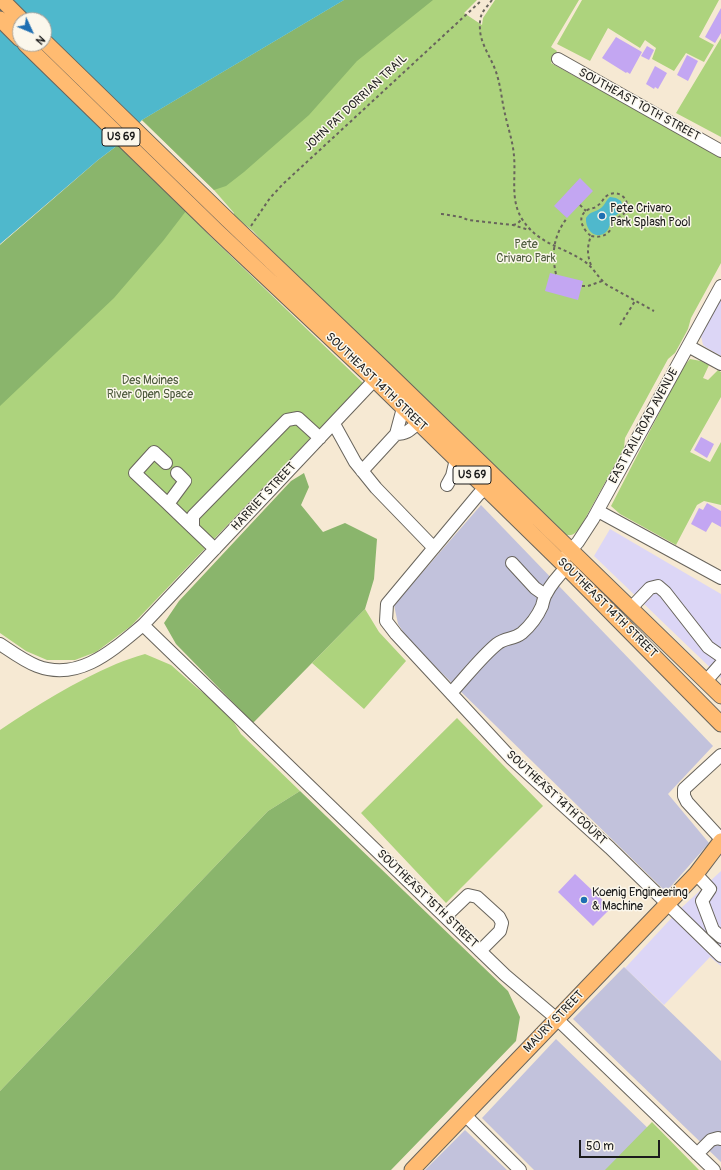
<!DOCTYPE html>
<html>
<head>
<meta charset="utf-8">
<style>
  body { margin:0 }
  #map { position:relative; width:721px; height:1170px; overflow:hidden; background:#f6e9d3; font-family:Pangolin,sans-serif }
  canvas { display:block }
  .north { position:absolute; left:12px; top:12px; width:40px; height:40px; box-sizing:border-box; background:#fbf7ec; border:1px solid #a29f99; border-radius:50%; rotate:134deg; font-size:11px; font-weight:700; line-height:16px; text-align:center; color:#1c1c1c }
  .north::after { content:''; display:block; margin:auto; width:14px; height:18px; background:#1f6fb2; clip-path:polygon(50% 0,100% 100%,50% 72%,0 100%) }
  .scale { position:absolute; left:579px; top:1140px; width:81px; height:18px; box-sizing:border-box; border:2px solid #1c1c1c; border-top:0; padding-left:5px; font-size:12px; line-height:14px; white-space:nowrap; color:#1c1c1c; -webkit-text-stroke:3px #fbf7ec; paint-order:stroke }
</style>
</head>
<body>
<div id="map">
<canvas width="721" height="1170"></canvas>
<div class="north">N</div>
<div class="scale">50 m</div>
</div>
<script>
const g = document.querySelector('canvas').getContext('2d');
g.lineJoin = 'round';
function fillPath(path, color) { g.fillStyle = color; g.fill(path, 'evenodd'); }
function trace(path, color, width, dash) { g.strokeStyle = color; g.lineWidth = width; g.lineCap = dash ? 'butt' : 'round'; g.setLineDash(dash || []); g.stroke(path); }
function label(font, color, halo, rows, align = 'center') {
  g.font = font + ' Pangolin,sans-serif'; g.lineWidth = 3; g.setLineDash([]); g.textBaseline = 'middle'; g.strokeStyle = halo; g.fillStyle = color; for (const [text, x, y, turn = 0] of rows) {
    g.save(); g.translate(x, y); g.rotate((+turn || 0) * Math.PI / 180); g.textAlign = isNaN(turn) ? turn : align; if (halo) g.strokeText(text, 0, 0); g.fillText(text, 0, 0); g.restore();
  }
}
fillPath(new Path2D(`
  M721 298V356L707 348 703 345 701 336Z
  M610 529 721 594V678L594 556Z
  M721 871V966L710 957 664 1005 625 968 679 910Z`), '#dcd6f6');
fillPath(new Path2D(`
  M481 505 713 746 668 794 709 843 666 892 410 642 398 624 394 605Z
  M624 967 721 1061V1162L573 1019Z
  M556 1039 691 1170H534L482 1118Z
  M465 1130 507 1170H425Z`), '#c2c2dc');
fillPath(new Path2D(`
  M344 0H477L464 13 482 25 483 18 495 0H579L551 47 557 51 551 63 721 157V263L691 318 688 329 675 353 668 359 625 438 624 448 581 526C575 534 572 538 562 533L264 243 253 231 233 215 234 213 214 190 142 120Z
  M582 0H719L699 37 714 45 704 62 686 53 674 71 652 59 656 48 645 40 640 48 608 28 590 61 557 44Z
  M721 38V137L676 113Z
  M118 145 186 211 211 237 363 383 131 626 96 652 75 660H47L26 651 0 633V245Z
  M690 359 701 361 709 365 703 378 708 380 718 370 721 372V397L690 452 710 462 721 442V505L704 501 697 505 676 545 620 514 611 506 683 367Z
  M365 609 379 632 406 661 364 709 312 663Z
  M145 654 171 665 197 688 227 711 241 734 300 791 268 811 0 1091V730C37 705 74 682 116 664 125 660 135 657 145 654Z
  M457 718 543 806 446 903 361 813Z
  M652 1122 699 1170H605Z`), '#add37d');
fillPath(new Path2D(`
  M344 0H433L357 61 309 115 244 172 226 186 214 190 142 120Z
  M118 145 186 211 163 241 114 298 0 406V245L98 160Z
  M304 473 309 487 301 505 323 532 345 523 377 539 374 579 365 609 253 723 176 644 164 623 179 601 291 481Z
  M300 791 508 991 520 1017 516 1041 391 1170H0V1091L268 811Z`), '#8ab56c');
fillPath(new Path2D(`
  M0 0H344L142 120 118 145 98 160 0 244ZM20 20H44V44H20Z
  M610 197 616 198 621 201C625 210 620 213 613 217 610 222 610 228 606 232 595 241 585 229 586 218 591 210 595 213 601 208 605 205 606 200 610 197Z`), '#4fb8cc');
fillPath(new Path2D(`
  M721 8V33L715 43 705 37Z
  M616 37 642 52 630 74 627 72 626 73 602 58Z
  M647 46 654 50 649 60 641 56Z
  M687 55 698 61 688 81 677 75Z
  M655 66 667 73 658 89 655 87 654 89 646 84Z
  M580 178 593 191 567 218 554 206Z
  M550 273 583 281 578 300 545 291Z
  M701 437 714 444 707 458 694 450Z
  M707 503 721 511V527L712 522 706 532 691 524 699 508 703 510Z
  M575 874 611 908 593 926 558 892Z`), '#c3a6f2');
const minor = new Path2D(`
  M558 59 721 151
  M688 346 721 364
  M334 424 355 462 376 488 434 548
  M396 434C407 434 410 430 418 423
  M166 463 154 452 135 473 168 504 185 481 177 473
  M362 471 396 434 403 408
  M491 482 478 495 387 604 386 621 396 634 511 758 610 848 721 956
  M447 485 452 476 456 459
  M168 504 193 528
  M598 511 721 578
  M215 549 193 528V516L287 420 298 418 320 438
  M565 557 578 542 593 519 721 286
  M512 563 535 588 545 595
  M631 608 650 588 658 586 665 592 708 647 721 656
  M143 625 505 975 557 1019 714 1170
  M0 644C12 652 24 661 37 666 79 682 113 650 143 625L381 373
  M706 681 721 664
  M451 693C465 678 481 657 497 644 506 637 513 640 522 633 530 626 538 615 542 606 543 602 544 597 546 594 551 584 559 575 567 567
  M721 755 684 789V796L687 802 721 839
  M696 874 710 889 702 901 713 930 721 937
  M445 917 468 895 477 897 499 917 502 923 500 931 480 951
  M465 1115 520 1170
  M697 1154 711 1140 718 1138 721 1139`);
const major = new Path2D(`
  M2 0 22 20
  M0 19 20 39
  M44 41 228 220 385 370 721 696
  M25 44 217 231 375 380 560 561 721 724
  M412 1170 696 874 721 841`);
trace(minor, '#68645c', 14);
trace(major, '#68645c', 17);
trace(new Path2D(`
  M492 0C483 12 479 13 480 30 481 46 493 60 497 75 501 88 502 102 505 114 508 128 513 142 514 156 516 177 510 200 522 219 538 244 561 246 584 261 594 268 598 278 607 285L654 311
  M580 205 586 211
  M441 214H442L461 217 468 220 513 225 529 230
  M513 225 517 224 522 219
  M251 226 270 198 283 184 482 0
  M591 265C587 255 587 246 591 236 599 238 608 236 612 227 613 224 613 222 616 219 619 216 623 216 625 212 632 200 619 189 608 195 603 198 602 203 597 206 594 209 589 208 586 211 576 218 584 231 591 236
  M556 274C551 253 554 235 567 218
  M582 286H588L602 281
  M620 325 635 301`), '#68645c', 2, [3, 3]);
trace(minor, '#fff', 12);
trace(major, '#ffbb71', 15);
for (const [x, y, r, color] of [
  [602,216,4,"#1f6fb2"],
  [584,900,4,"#1f6fb2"]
]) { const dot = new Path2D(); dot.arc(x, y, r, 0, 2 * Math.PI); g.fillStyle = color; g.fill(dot); trace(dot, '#fbf7ec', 1.5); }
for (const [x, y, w] of [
  [121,137,38],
  [472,475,38]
]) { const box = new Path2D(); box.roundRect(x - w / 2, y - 9, w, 18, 3); g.fillStyle = '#fbf7ec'; g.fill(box); trace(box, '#1c1c1c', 1); }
label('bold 11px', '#1c1c1c', null, [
  ["US 69",121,137],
  ["US 69",472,475]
]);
label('12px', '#1c1c1c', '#fbf7ec', [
  ["JOHN PAT DORRIAN TRAIL",356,103,-43],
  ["SOUTHEAST 10TH STREET",639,105,29],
  ["SOUTHEAST 14TH STREET",376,382,44],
  ["EAST RAILROAD AVENUE",644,426,-61],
  ["HARRIET STREET",264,497,-47],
  ["SOUTHEAST 14TH STREET",607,608,45],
  ["SOUTHEAST 14TH COURT",556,798,43],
  ["SOUTHEAST 15TH STREET",427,899,44],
  ["MAURY STREET",554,1022,-46]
]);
label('12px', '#1c1c1c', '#fbf7ec', [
  ["Pete Crivaro",610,209],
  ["Park Splash Pool",610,223],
  ["Koenig Engineering",592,893],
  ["& Machine",592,907]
], 'left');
label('12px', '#4f5c3e', '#fbf7ec', [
  ["Pete",526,245],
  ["Crivaro Park",526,259],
  ["Des Moines",150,381],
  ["River Open Space",150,395]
]);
</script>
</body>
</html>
